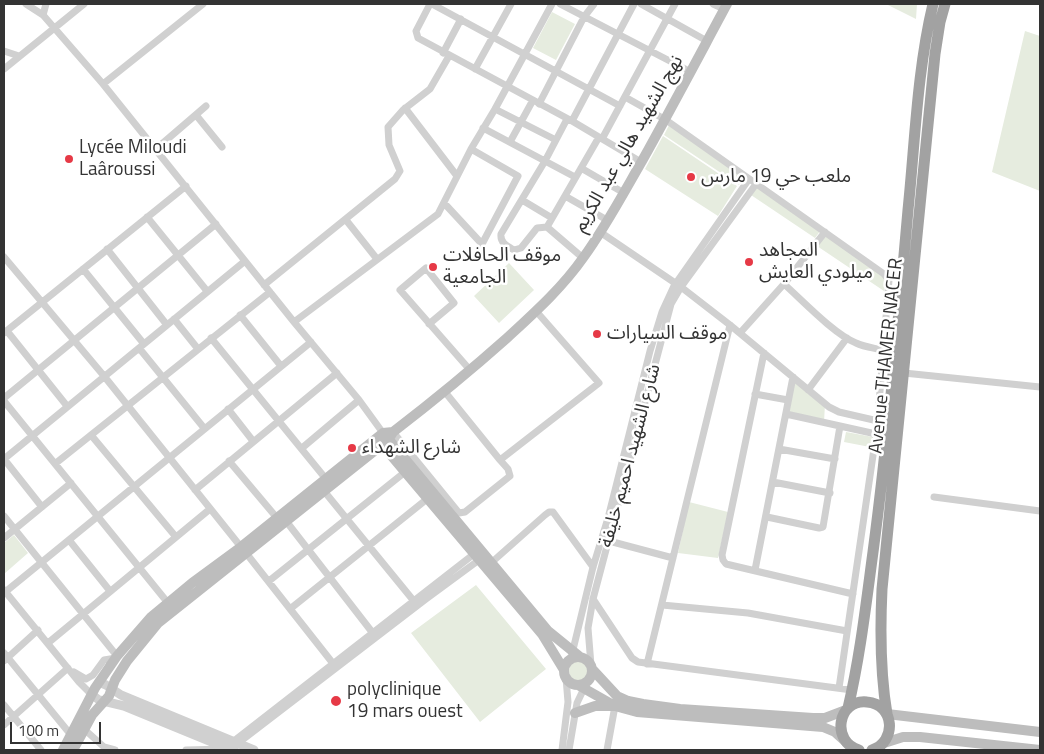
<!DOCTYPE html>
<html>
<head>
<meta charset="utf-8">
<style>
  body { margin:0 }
  #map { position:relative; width:1044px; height:754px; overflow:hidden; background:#fff; font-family:"Titillium Web",sans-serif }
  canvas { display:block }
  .frame { position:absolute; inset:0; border:5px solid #333; pointer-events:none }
  .scale { position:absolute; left:10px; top:722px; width:91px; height:22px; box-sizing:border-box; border:2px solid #333; border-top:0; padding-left:6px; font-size:15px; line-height:18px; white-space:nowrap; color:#333; -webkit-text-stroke:4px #fff; paint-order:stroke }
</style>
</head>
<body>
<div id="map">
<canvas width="1044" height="754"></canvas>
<div class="frame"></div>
<div class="scale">100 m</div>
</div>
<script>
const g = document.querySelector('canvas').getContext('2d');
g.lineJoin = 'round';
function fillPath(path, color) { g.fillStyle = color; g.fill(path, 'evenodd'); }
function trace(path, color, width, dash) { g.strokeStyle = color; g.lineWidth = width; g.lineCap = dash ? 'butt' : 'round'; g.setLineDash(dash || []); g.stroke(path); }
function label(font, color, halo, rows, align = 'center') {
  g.font = font + ' "Titillium Web","Noto Sans Arabic",sans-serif'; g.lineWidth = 5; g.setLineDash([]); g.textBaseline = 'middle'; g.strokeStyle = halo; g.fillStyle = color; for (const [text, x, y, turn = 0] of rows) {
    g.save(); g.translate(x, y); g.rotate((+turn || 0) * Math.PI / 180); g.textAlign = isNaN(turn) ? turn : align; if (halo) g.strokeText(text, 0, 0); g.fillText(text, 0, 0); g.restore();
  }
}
fillPath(new Path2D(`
  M886 4H917L916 19Z
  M552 12 575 24 556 60 533 48Z
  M1025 31 1040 36V191L992 172Z
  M669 125 744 177 739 185 664 135Z
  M663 136 737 186 718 216 645 169Z
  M757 186 821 230 815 238 751 195Z
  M824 235 886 278 884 291 817 246Z
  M509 263 534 290 499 323 474 296Z
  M794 382 825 404 824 422 788 413Z
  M846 432 873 437 870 447 844 442Z
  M689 502 728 512 718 558 678 553Z
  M14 535 28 553 4 574V543Z
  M476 585 546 669 480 722 411 633Z
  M569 671a10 10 0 1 1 20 0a10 10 0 1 1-20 0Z`), '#e6ecdf');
trace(new Path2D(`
  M26 4 43 15 103 84 294 322 359 400 383 433
  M430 4 416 31 418 38 572 121 641 162
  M432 4 620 106
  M560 4 691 72
  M641 4 707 41
  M713 4 724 9
  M43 15 46 4
  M4 51 19 56
  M443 53 461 19
  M4 69 84 4
  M475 69 511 4
  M103 84 203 4
  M625 97 666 120 884 274 889 280 877 428 839 688
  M539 104 584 17 594 4
  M405 108 457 176
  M495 109 556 140
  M196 115 222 147
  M567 119 545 161 501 234C500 243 507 246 514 250L521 248 537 228 547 227 583 258
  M572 121 634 4
  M483 128 575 177
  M602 139 675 4
  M510 142 533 100
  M156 149 206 106
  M581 168 624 193
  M565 196 607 220
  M522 200 552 218
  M444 203 482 244 518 176 471 149
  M147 217 207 291
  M346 220 377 259
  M547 227 599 137
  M600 232 681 287 730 325 829 407 839 412 878 421
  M107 249 167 325
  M4 257 104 376 241 547
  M83 269 144 344
  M784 284C803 301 834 334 856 343 864 347 874 348 882 350
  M264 285 395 179 400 171 389 145 388 127 403 110 430 89 449 56
  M240 315 281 366
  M174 319 198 349
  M294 322 438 214 471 149 495 109 552 4
  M429 324 454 303 426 268 400 290 470 370
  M7 331 67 406
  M4 333 186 186
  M740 333 784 284 825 232
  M211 338 326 479
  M139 348 204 428
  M764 353 722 555 723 560 726 564 853 594
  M904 373 1040 387
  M808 390 847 338
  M445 392 500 460 599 383 536 311
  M755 394 788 400
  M4 398 216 224
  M4 401 168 603
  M228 409 253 441
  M786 414 876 434
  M393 432 459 513 465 512 510 476 508 469 500 460
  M91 435 176 537
  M302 448 359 400
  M779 449 835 459
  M4 459 245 261
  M4 459 42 507
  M229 461 277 518
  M56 463 270 292
  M773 482 830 493
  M195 490 337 373
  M324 491 413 600
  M934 497 1040 511
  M4 516 117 656
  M767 517 819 528 823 527 840 426
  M286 521 372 632
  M4 538 71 483
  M69 540 110 591
  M609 541 673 558
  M246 553 335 666
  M491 563 545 515 549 512H553L593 567
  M755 570 793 377
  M269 581 405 472
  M4 590 79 682 91 694
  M4 593 311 342
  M593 599 632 658 638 662 852 690
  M662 605 748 613 847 631
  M290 609 427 499
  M48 643 210 509
  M4 653 71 735
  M571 658 593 567 608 518 650 351 662 312 674 286 749 179
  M4 661 38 630
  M647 664 730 325
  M591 665 588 628 593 599 671 304 681 287 756 184
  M74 672 86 679 93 675 104 660 116 658
  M4 705 41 750
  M4 725 68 668
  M84 729 104 747 115 750
  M230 744 474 554
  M186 750 225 749
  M234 750 237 744 426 599 479 560
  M562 750 568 702 566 678
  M569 750 577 703 587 682
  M607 750 615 706`), '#d0d0d0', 7);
trace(new Path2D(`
  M99 682 106 685 121 695 254 750
  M91 694 99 700 124 706 231 750`), '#d0d0d0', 9);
trace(new Path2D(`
  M385 435 548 631 580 657
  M379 441 542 634 564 670
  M564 671a14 14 0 1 1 28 0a14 14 0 1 1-28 0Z
  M592 669 617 696 628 701 643 704 680 709 813 718H825L846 710
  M578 685 615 706 637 712 823 727 835 732 845 741
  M575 713 595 706H613
  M887 714 1040 732
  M884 743 903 737H920L1040 750
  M63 750 95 688 117 656 151 617 192 583 241 547 377 438 383 433 393 432
  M73 750 92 715 109 696 115 680 127 661 158 623 388 440 393 432C432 402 470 371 507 338 534 313 562 288 583 258 605 228 623 194 642 161 671 109 699 56 727 4`), '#bdbdbd', 10);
trace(new Path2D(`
  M848 708C860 657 866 604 873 552 888 438 898 324 908 210 915 142 917 71 933 4
  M887 714C880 672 880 631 882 589L935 54 940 22 945 4
  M859 750C831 742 837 699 867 702 895 704 897 742 872 750`), '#a2a2a2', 11);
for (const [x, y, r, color] of [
  [69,159,5,"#e63946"],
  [691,177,5,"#e63946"],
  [749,262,5,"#e63946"],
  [433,267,5,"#e63946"],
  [597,334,5,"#e63946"],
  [352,448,5,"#e63946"],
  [336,701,6,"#e63946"]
]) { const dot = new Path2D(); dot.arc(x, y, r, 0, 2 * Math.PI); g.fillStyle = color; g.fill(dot); trace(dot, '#fff', 2); }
label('19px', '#333', '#fff', [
  ["نهج الشهيد هالي عبد الكريم",629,144,-60],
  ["Avenue THAMER NACER",887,356,-84],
  ["شارع الشهيد احميم خليفة",631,456,-75]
]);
label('19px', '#333', '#fff', [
  ["Lycée Miloudi",79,148],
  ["Laâroussi",79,170],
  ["ملعب حي 19 مارس",701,177],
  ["المجاهد",759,251],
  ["ميلودي العايش",759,273],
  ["موقف الحافلات",443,256],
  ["الجامعية",443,278],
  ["موقف السيارات",607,334],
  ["شارع الشهداء",362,448],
  ["polyclinique",347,690],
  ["19 mars ouest",347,712]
], 'left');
</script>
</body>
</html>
